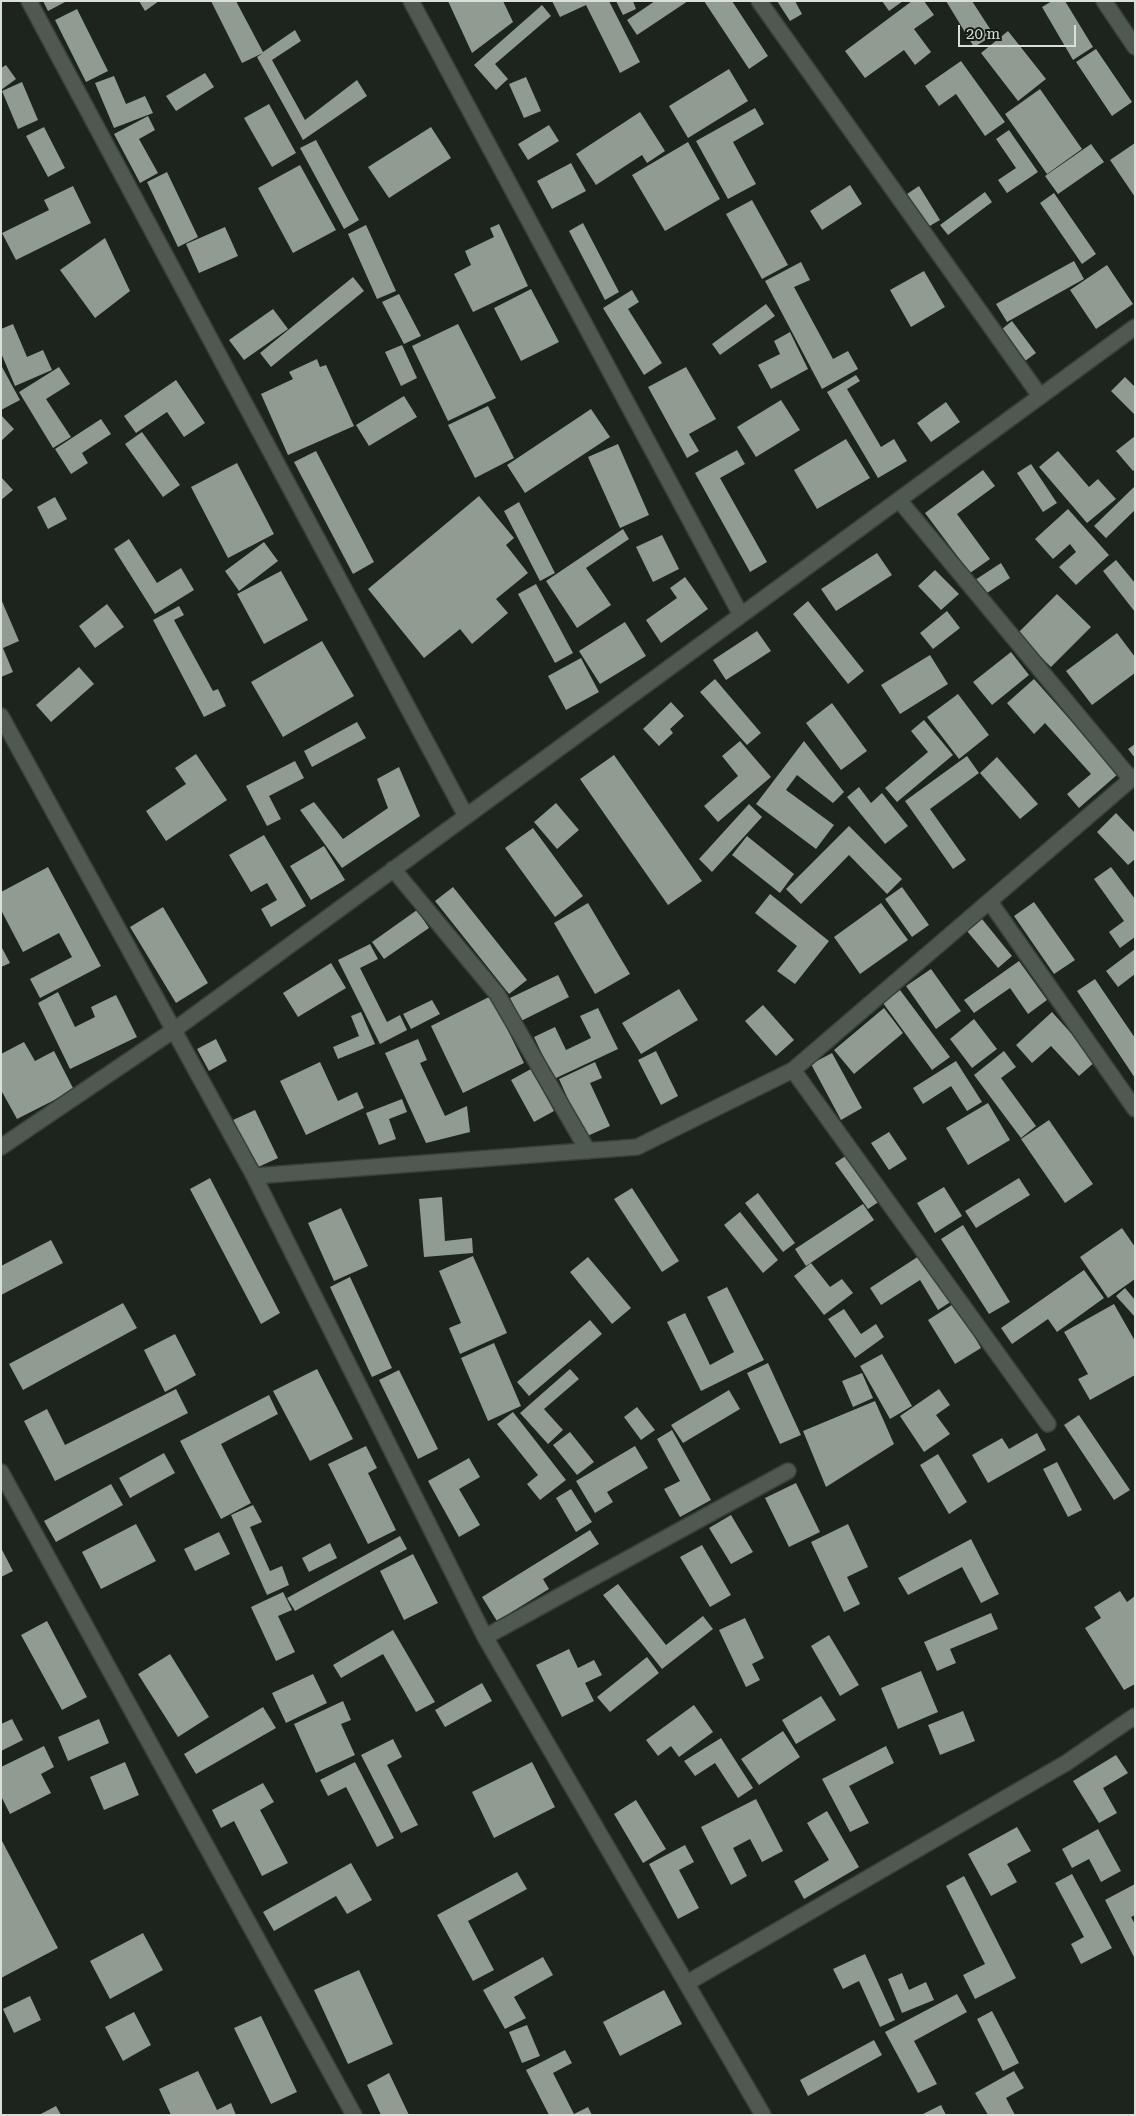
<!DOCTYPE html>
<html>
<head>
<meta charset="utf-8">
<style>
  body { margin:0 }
  #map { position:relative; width:1136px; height:2116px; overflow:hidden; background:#1c241d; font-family:"Roboto Serif",serif }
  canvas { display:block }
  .frame { position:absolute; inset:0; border:2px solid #dadfda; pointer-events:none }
  .scale { position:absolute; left:958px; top:25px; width:118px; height:22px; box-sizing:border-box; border:2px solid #dadfda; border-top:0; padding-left:6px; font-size:15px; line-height:18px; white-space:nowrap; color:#dadfda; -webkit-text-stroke:4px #131b14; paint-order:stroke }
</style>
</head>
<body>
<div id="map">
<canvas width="1136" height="2116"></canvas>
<div class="frame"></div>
<div class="scale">20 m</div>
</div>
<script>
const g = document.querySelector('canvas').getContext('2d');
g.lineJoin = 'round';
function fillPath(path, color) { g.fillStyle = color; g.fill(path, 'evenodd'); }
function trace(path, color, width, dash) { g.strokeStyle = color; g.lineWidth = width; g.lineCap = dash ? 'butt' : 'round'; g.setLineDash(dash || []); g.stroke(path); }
fillPath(new Path2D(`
  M43 1H67L48 11Z
  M139 1H159L145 11Z
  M211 1H236L263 52 295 30 301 41 272 60 305 120 357 80 367 96 303 140 257 57 263 53 242 63Z
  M448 1H503L513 22 472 53Z
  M552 1H609L640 62 620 73 586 5 560 17Z
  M616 1H633L636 9 623 15Z
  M655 1H688L637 35 627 20Z
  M704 1H732L768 56 749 69Z
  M777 1H795L802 14 790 21Z
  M882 1H903L889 11Z
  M912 1H924L934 15 914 29 931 52 915 65 904 50 865 78 845 51Z
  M946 1H972L994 35 974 47Z
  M1052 1H1065L1093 47 1073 60 1042 7Z
  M542 5 551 16 495 64 508 79 496 90 474 65Z
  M77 9 108 71 86 82 55 20Z
  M1008 31 1046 79 1018 101 981 53Z
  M1096 49 1132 102 1112 116 1076 62Z
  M961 61 1005 122 985 136 956 94 939 106 925 86Z
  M6 65 16 79 1 90V68Z
  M729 69 748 101 688 138 669 106Z
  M205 73 214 87 176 111 166 96Z
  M114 76 126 104 145 96 153 113 114 128 95 83Z
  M526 77 541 111 524 118 509 84Z
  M22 82 38 120 18 129 2 91Z
  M1040 89 1082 149 1047 174 1005 114Z
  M269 104 296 153 272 167 244 118Z
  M755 108 764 124 733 142 756 184 728 199 696 141Z
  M640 112 665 151 647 163 642 155 596 185 576 154Z
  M148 116 155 130 139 139 158 173 140 183 114 134Z
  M549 125 559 141 528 160 518 144Z
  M44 127 65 168 48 177 26 136Z
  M431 127 451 158 389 198 368 167Z
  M1009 130 1038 172 1007 193 998 180 1016 168 996 139Z
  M316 140 359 220 344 229 300 148Z
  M688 142 720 199 665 231 632 175Z
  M1135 143V197L1110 160Z
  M1091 144 1104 162 1058 194 1045 176Z
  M571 163 586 191 552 209 537 181Z
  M300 165 336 230 293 253 258 188Z
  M167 172 198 237 178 247 147 182Z
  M850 185 862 204 822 230 810 211Z
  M73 186 91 223 16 260 2 233 49 210 44 200Z
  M919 186 940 220 928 227 907 194Z
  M985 192 992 202 948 235 940 225Z
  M1054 193 1096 254 1082 264 1040 203Z
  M752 200 788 265 762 279 726 214Z
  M583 223 619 292 605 300 569 231Z
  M499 224 528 286 473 312 454 274 471 265 465 251 494 237 490 228Z
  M366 225 396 291 377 299 348 234Z
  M225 227 238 256 199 273 186 244Z
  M105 238 130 291 95 318 60 270Z
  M1074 261 1084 279 1007 322 996 304Z
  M801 262 810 280 794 287 833 359 848 351 858 369 822 389 765 281Z
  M1107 265 1133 304 1096 329 1070 290Z
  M924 271 945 307 911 327 890 290Z
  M353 277 364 291 271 367 260 353Z
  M531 289 559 342 521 361 494 308Z
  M632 290 639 302 628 309 662 363 644 375 603 308Z
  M399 294 421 336 404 344 382 302Z
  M766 304 775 316 720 355 712 344Z
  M273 309 288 329 244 360 229 340Z
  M1012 321 1036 353 1025 361 1002 329Z
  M13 324 27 357 43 350 52 370 15 386 1 353V329Z
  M458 324 496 398 448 421 412 346Z
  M790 332 808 369 771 389 758 365 780 354 774 341Z
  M402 345 417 378 401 386 385 352Z
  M317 359 320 367 326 365 354 426 288 455 261 394 293 379 289 372Z
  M1 365 20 400 1 410Z
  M59 367 70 384 46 399 71 437 53 448 19 392Z
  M686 367 716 419 689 434 699 451 687 458 648 387Z
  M856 375 860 381 847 389 881 447 894 439 907 461 878 478 827 392Z
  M1125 377 1135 387V415L1111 391Z
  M176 380 205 423 184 437 167 412 136 433 124 416Z
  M404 396 417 417 369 446 356 425Z
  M781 400 800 430 756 457 737 427Z
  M946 402 960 422 931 442 917 423Z
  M488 406 514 458 475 478 448 425Z
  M591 409 610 437 525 493 507 465Z
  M1 415 14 429 1 441Z
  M101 419 111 434 82 453 88 463 71 474 55 449Z
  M142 432 180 485 163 497 125 444Z
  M1135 436V469L1133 471 1116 451Z
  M846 439 870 478 817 509 794 470Z
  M618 444 649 515 620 528 588 457Z
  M737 450 745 464 720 478 767 562 750 572 695 473Z
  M316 451 374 562 353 574 294 462Z
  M1058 451 1089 487 1098 479 1116 499 1087 523 1039 467Z
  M237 463 274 534 228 558 191 487Z
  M1031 464 1057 503 1043 512 1017 473Z
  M983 470 995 486 957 514 990 559 970 573 925 513Z
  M1 477 13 490 1 500Z
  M1135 486V510L1106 538 1094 526Z
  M479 496 514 538 506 545 528 573 496 599 508 613 472 644 460 629 424 658 368 589Z
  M55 497 67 519 48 529 37 507Z
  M519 502 555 573 540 581 504 511Z
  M1068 509 1109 555 1076 585 1059 567 1076 552 1070 544 1053 559 1035 539Z
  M623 529 629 539 586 568 611 605 577 628 546 581Z
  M662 535 679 569 653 582 636 547Z
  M129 539 157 583 181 568 194 590 155 614 114 549Z
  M264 542 278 561 239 591 225 571Z
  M877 553 892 575 836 611 821 589Z
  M1116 560 1135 583V612L1103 571Z
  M1001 563 1010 578 984 595 975 580Z
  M935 570 959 594 941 610 918 586Z
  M281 571 308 620 264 644 237 594Z
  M685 577 708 609 661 643 646 620 677 598 670 588Z
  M536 584 573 653 555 663 518 594Z
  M1057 594 1091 627 1051 667 1017 634Z
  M1 599 19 641 3 648 13 672 1 677Z
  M808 601 864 671 848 684 793 614Z
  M107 604 124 627 95 648 79 626Z
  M179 606 184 615 174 620 213 691 218 689 226 706 204 717 153 620Z
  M947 611 960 628 933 649 920 633Z
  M625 622 646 656 600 684 579 651Z
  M757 631 771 651 726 680 713 660Z
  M1117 633 1135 657V673L1092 705 1066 671Z
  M322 641 354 696 283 737 251 682Z
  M1011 652 1029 675 992 705 973 682Z
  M930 655 948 684 900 714 881 685Z
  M581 658 599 692 566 710 548 676Z
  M79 667 94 684 51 722 36 705Z
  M715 679 761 733 747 745 700 692Z
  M1034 679 1118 774 1079 808 1067 794 1091 774 1045 723 1034 734 1007 703Z
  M958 694 989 735 959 759 927 717Z
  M671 702 684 716 670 729 673 733 659 746 643 729Z
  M832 703 867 751 841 770 806 723Z
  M924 720 953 755 897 802 885 788 928 752 911 731Z
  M357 722 366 738 312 767 304 751Z
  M740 741 771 777 718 822 704 806 738 776 722 756Z
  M804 741 844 792 833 803 797 775 786 790 834 825 816 849 756 804Z
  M1135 744V758L1128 749Z
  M196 754 227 800 166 841 146 811 186 784 175 768Z
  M614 755 702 881 668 905 580 779Z
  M967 756 979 773 930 809 966 860 953 869 905 801Z
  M997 757 1038 804 1020 819 980 773Z
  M295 761 304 778 269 796 281 819 267 826 246 786Z
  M399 767 420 816 342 868 300 810 314 802 343 839 388 808 377 779Z
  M859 787 871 803 882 793 908 826 885 844 847 797Z
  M556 803 579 830 557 849 534 822Z
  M749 804 762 817 712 872 699 859Z
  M1116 813 1135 833V859L1128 865 1097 832Z
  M849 826 902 879 887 894 849 855 801 904 786 889Z
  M533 828 583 896 555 917 505 848Z
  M264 835 306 906 271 927 261 909 277 900 267 883 251 892 229 855Z
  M747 836 794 874 780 893 732 855Z
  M324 846 345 880 311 900 290 866Z
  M48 867 101 966 40 998 30 979 72 957 59 933 23 952 1 910V892Z
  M1111 867 1135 899V937L1120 948 1109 932 1124 921 1094 879Z
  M453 887 527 980 509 994 435 901Z
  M902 887 929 925 912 937 885 899Z
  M770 894 829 941 795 984 777 971 797 946 755 913Z
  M1034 902 1075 960 1054 974 1014 916Z
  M588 903 630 974 595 994 554 923Z
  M881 903 908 940 860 974 834 937Z
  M163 907 208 983 176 1003 130 927Z
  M417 910 429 928 384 959 372 942Z
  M982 919 1012 956 998 968 967 931Z
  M370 944 378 959 360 968 387 1022 400 1015 407 1030 380 1044 338 960Z
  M1 946 10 963 1 967Z
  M1135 949V974L1118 987 1106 971Z
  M1019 961 1047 1000 1028 1014 1010 988 974 1013 964 1000Z
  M331 963 346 988 298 1017 283 993Z
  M931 969 961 1011 936 1029 906 986Z
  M558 975 569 997 521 1021 510 998Z
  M1095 979 1135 1038V1078L1077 991Z
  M679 989 698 1020 641 1054 622 1023Z
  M900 990 950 1057 932 1070 883 1003Z
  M58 992 75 1027 95 1017 91 1007 116 995 137 1037 70 1069 38 1003Z
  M491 996 524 1063 463 1093 431 1026Z
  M432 1000 440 1014 411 1029 403 1014Z
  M763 1005 794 1040 776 1056 745 1021Z
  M598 1008 618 1049 554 1079 534 1037 555 1027 566 1050 591 1038 580 1016Z
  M884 1008 903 1033 854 1074 834 1050Z
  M361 1012 375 1044 338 1059 333 1047 359 1036 351 1016Z
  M1052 1012 1096 1061 1079 1076 1051 1046 1032 1063 1016 1045Z
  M974 1019 997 1049 972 1068 950 1039Z
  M216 1039 227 1061 209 1071 197 1049Z
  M418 1039 427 1060 420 1063 445 1116 467 1106 470 1132 426 1143 385 1053Z
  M24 1042 35 1061 54 1051 74 1090 17 1119 1 1090V1054Z
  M656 1051 678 1096 661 1105 638 1060Z
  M1004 1051 1016 1067 1001 1078 1036 1126 1021 1138 974 1075Z
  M832 1053 862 1108 841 1120 811 1064Z
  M956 1061 982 1102 967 1111 951 1086 923 1104 913 1088Z
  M320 1062 338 1101 357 1092 364 1108 306 1135 280 1081Z
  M595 1062 602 1078 590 1083 610 1126 585 1137 559 1079Z
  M531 1069 554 1111 534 1122 511 1080Z
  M402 1099 407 1112 389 1119 396 1139 379 1145 366 1113Z
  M988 1103 1010 1140 968 1165 946 1128Z
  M255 1110 278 1158 256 1168 233 1120Z
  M1049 1120 1093 1184 1065 1203 1021 1139Z
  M889 1132 907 1159 889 1170 871 1143Z
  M847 1155 880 1201 868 1209 835 1163Z
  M210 1178 280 1313 261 1324 190 1189Z
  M1019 1178 1030 1195 976 1228 965 1211Z
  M944 1187 962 1216 935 1233 917 1203Z
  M632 1188 679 1261 662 1272 614 1199Z
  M758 1193 795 1243 783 1252 745 1203Z
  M442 1197 445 1241 472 1238 473 1253 424 1257 419 1199Z
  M863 1204 874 1220 806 1266 795 1249Z
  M341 1208 368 1266 334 1281 308 1223Z
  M740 1212 778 1260 763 1273 724 1225Z
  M963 1225 1010 1302 989 1314 941 1239Z
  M1122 1228 1135 1247V1279L1108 1298 1080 1257Z
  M51 1240 63 1263 1 1295V1266Z
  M922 1254 952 1301 938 1310 920 1280 881 1305 870 1288Z
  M473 1256 507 1333 460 1354 449 1328 461 1323 439 1271Z
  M588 1257 631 1308 612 1324 570 1272Z
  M811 1263 830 1287 842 1279 853 1293 824 1315 794 1276Z
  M1084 1270 1104 1298 1057 1332 1048 1319 1012 1344 1001 1328Z
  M350 1277 392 1368 372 1377 330 1287Z
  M727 1287 764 1360 701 1391 667 1322 685 1313 710 1365 734 1352 707 1297Z
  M1125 1288 1135 1300V1317L1116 1296Z
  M123 1303 137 1328 23 1390 9 1364Z
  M955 1303 981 1348 955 1364 928 1320Z
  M1114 1304 1135 1341V1375L1090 1400 1078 1379 1088 1374 1064 1332Z
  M844 1309 861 1334 876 1324 884 1337 855 1358 828 1319Z
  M590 1320 602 1334 529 1396 517 1382Z
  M175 1334 196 1375 165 1392 144 1350Z
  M494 1343 521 1406 488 1421 461 1358Z
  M882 1354 912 1406 890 1419 860 1366Z
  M768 1363 801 1435 780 1444 747 1373Z
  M317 1369 353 1439 310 1461 273 1391Z
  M570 1369 579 1379 544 1409 563 1430 548 1444 520 1413Z
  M399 1370 438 1449 418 1459 379 1380Z
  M862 1373 873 1398 853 1407 842 1381Z
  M176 1389 188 1413 55 1481 24 1421 47 1409 65 1445Z
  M939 1389 950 1405 936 1415 950 1434 924 1452 900 1416Z
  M729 1390 740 1409 683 1443 671 1425Z
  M269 1395 278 1414 221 1444 251 1503 221 1519 180 1441Z
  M875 1401 894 1444 826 1487 803 1431Z
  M637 1407 655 1430 641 1440 624 1417Z
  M513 1412 566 1480 540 1500 527 1484 538 1475 497 1424Z
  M1079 1415 1130 1490 1114 1500 1064 1425Z
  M672 1430 711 1500 680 1517 664 1489 680 1481 657 1439Z
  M570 1432 594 1462 577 1475 553 1445Z
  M1037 1433 1046 1450 988 1483 972 1455 1002 1438 1009 1449Z
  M366 1446 377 1468 368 1473 396 1530 368 1544 328 1464Z
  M635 1446 648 1468 607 1492 613 1502 595 1513 576 1481Z
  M164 1453 175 1473 130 1498 119 1478Z
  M938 1454 967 1502 949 1514 920 1465Z
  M469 1458 480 1477 459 1489 480 1525 459 1537 428 1481Z
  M1057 1462 1082 1510 1068 1517 1043 1469Z
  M796 1483 820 1532 789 1547 765 1498Z
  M111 1484 123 1505 56 1542 44 1521Z
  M571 1489 592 1522 576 1532 556 1498Z
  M253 1505 262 1522 250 1527 270 1571 282 1566 289 1585 267 1595 231 1515Z
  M731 1515 753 1552 731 1564 709 1528Z
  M136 1524 156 1561 101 1589 82 1552Z
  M848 1524 868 1567 847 1577 860 1604 844 1612 811 1542Z
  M590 1530 599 1544 543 1579 549 1589 497 1621 482 1597Z
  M219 1532 230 1554 195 1571 184 1549Z
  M400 1536 407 1549 295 1611 287 1598Z
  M971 1539 999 1594 981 1603 962 1567 908 1595 898 1578Z
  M330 1543 337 1558 309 1572 302 1558Z
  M702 1545 731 1595 710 1607 680 1557Z
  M1 1548 13 1571 1 1577Z
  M413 1554 438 1603 404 1620 380 1571Z
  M618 1584 666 1645 703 1616 713 1629 662 1669 603 1595Z
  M1120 1591 1127 1602 1135 1596V1684L1124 1690 1085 1628 1101 1618 1094 1607Z
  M283 1592 292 1610 278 1616 295 1652 276 1661 251 1607Z
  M991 1613 998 1629 950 1649 956 1663 937 1671 924 1642Z
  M745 1618 764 1658 752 1664 760 1680 746 1687 719 1630Z
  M47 1621 87 1697 62 1710 21 1635Z
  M393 1630 435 1702 416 1712 383 1654 341 1678 333 1665Z
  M829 1635 859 1685 840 1696 811 1646Z
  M569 1649 578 1668 594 1660 602 1675 585 1683 594 1701 562 1717 536 1665Z
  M170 1654 209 1717 178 1737 138 1674Z
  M647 1657 659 1673 610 1712 597 1697Z
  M921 1671 938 1712 898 1729 881 1688Z
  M313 1674 327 1703 286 1723 272 1693Z
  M482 1683 492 1701 445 1727 435 1710Z
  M821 1696 836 1720 796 1744 782 1720Z
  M343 1701 351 1720 341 1724 355 1755 316 1773 294 1724Z
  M694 1705 713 1732 679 1757 671 1746 658 1756 646 1740Z
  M263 1707 276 1728 196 1774 184 1754Z
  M963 1711 975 1741 940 1755 928 1725Z
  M12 1719 23 1740 1 1751V1724Z
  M99 1719 109 1743 68 1761 58 1737Z
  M783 1731 800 1757 759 1785 741 1759Z
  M721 1738 753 1788 738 1798 715 1763 695 1776 684 1761Z
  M393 1739 402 1757 387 1765 418 1825 401 1833 361 1755Z
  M44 1746 54 1767 41 1774 51 1793 10 1814 1 1796V1767Z
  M886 1746 894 1763 849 1786 869 1823 850 1832 822 1779Z
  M1116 1755 1128 1773 1103 1788 1117 1813 1099 1823 1073 1781Z
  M125 1762 139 1795 104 1810 90 1777Z
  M355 1762 394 1838 377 1847 346 1787 328 1796 320 1780Z
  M532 1762 555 1807 494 1838 472 1792Z
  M263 1783 274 1802 260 1810 288 1863 262 1876 234 1821 221 1828 212 1810Z
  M756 1799 783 1851 762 1862 750 1839 733 1848 747 1876 731 1885 701 1827Z
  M636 1800 666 1849 643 1863 614 1814Z
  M827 1811 859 1867 804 1899 794 1881 829 1860 807 1823Z
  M1017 1827 1031 1851 1007 1864 1017 1882 991 1896 968 1854Z
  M1098 1829 1121 1871 1101 1882 1089 1859 1072 1868 1062 1849Z
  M1 1839 58 1948 1 1978Z
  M685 1845 694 1862 679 1870 699 1908 678 1919 649 1864Z
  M351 1863 372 1900 347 1914 336 1896 274 1931 263 1912Z
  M517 1872 527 1889 468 1921 494 1970 473 1981 437 1915Z
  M1072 1874 1112 1948 1081 1964 1071 1944 1084 1937 1055 1883Z
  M964 1876 1016 1978 975 1999 963 1975 985 1964 946 1886Z
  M1135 1884V1915L1131 1917 1135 1924V1959L1105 1900Z
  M143 1933 163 1970 110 1999 90 1961Z
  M865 1954 895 2020 880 2027 859 1981 843 1989 833 1969Z
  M543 1957 553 1975 514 1997 526 2018 505 2029 483 1990Z
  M359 1970 393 2044 348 2064 314 1990Z
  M902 1973 909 1990 926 1982 934 2000 902 2013 888 1979Z
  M664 1990 682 2024 620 2056 603 2022Z
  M957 1994 967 2012 914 2041 937 2084 918 2093 885 2032Z
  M30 1996 41 2020 14 2033 3 2009Z
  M992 2011 1019 2063 1003 2071 977 2019Z
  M134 2012 151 2045 123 2061 105 2027Z
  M261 2016 297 2092 271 2104 234 2028Z
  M527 2025 540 2056 522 2063 509 2032Z
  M874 2040 882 2055 808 2096 800 2080Z
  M565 2050 572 2063 553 2073 574 2114 588 2107 592 2115H549L526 2070Z
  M198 2071 217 2110 231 2103 236 2115H171L159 2089Z
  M1014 2071 1024 2088 1006 2098 1015 2115H988L975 2093Z
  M389 2073 409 2115H381L367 2085Z
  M941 2105 946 2115H921Z
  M56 2106 61 2115H39Z`), '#909b91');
const minor = new Path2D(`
  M29 1 466 816
  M411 1 741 615
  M759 1 1040 396
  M1104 1 1135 47
  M899 500 1131 779
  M1 716 254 1176 485 1637 763 2115
  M393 869 497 994 588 1151
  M990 902 1135 1109
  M793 1070 1048 1424
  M1 1147 174 1030 1135 327
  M254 1176 637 1147 793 1070 1135 776
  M1 1472 354 2115
  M485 1637 788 1471
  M687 1983 1066 1763 1135 1716`);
trace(minor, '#393f3a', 18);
trace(minor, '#505951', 15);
</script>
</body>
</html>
